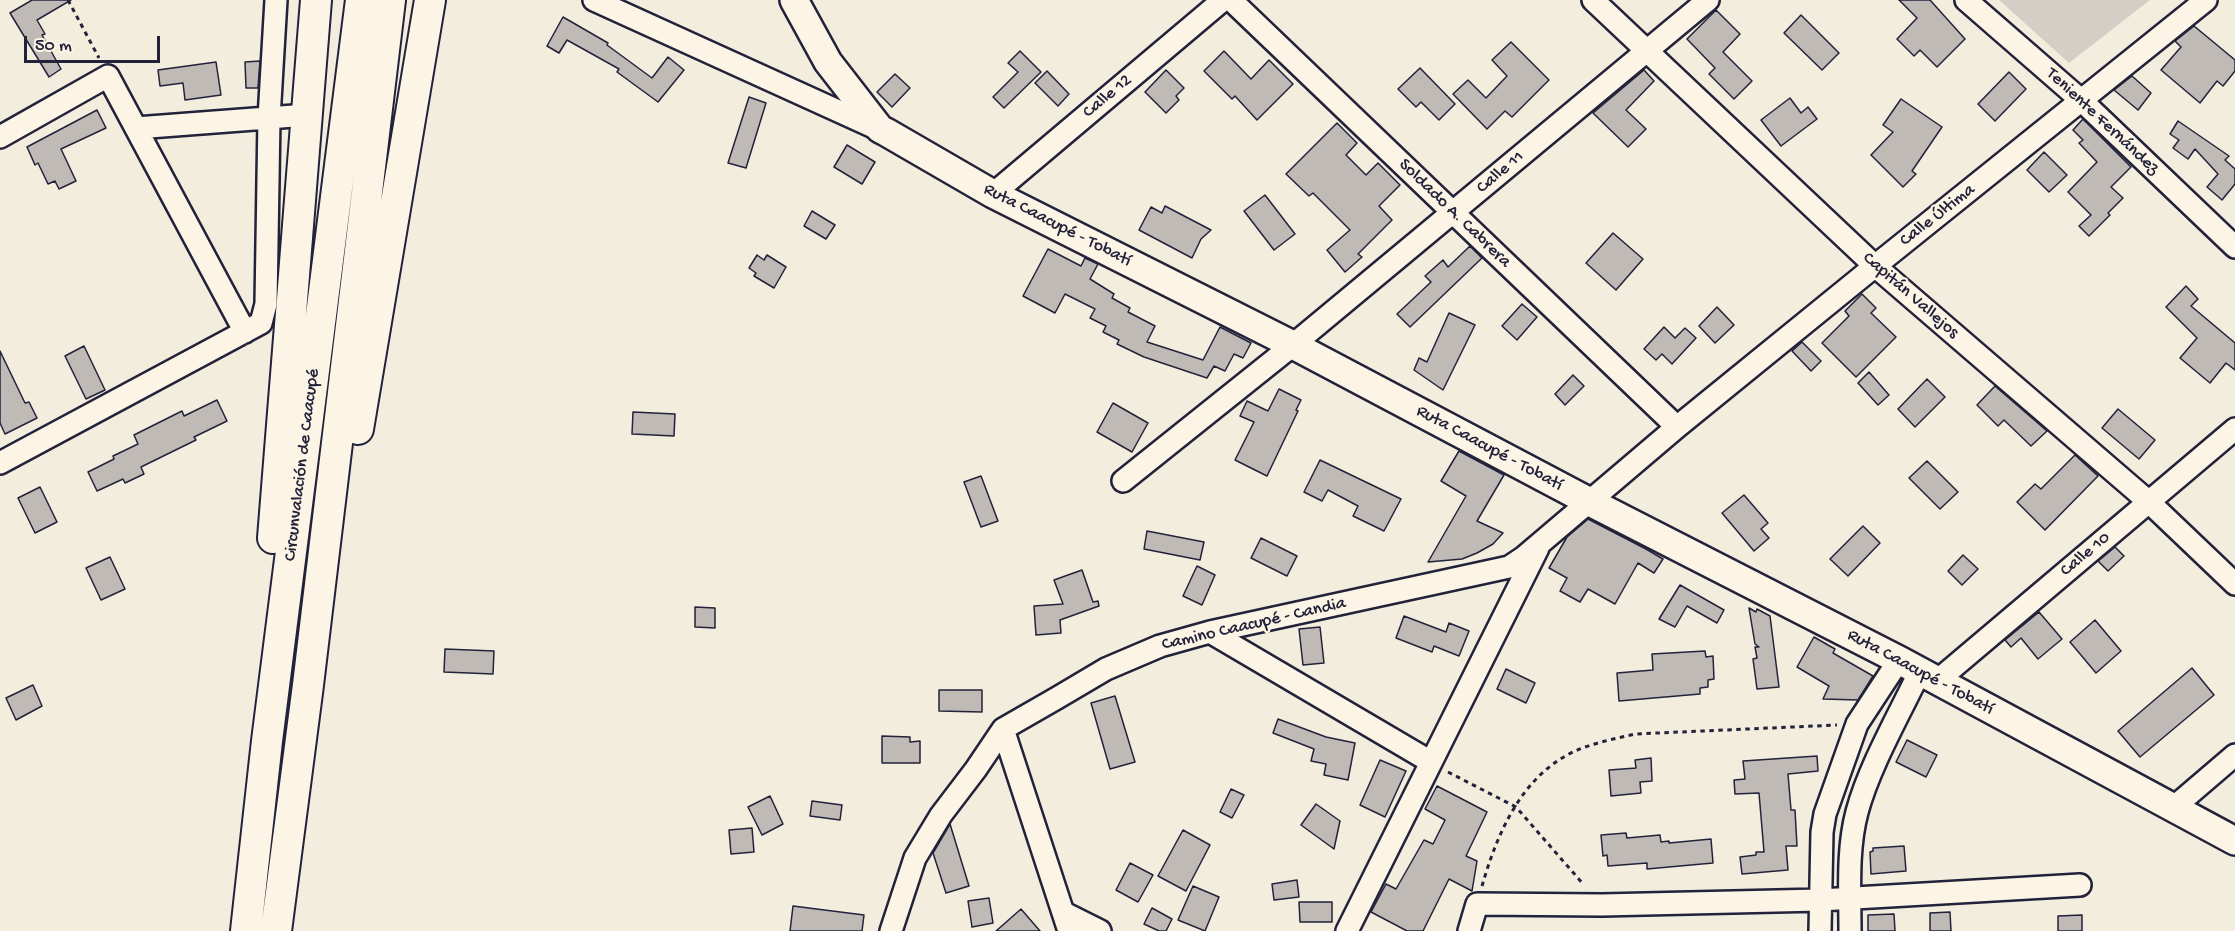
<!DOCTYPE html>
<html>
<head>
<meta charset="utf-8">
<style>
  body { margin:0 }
  #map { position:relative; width:2235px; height:931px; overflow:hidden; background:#f3edde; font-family:"Gochi Hand",sans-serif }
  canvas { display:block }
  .scale { position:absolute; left:24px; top:36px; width:136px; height:27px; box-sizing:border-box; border:3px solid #22223b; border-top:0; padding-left:8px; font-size:18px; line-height:21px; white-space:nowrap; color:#22223b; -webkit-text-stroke:4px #fcf5e5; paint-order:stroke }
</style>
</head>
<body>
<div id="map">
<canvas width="2235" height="931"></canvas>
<div class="scale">50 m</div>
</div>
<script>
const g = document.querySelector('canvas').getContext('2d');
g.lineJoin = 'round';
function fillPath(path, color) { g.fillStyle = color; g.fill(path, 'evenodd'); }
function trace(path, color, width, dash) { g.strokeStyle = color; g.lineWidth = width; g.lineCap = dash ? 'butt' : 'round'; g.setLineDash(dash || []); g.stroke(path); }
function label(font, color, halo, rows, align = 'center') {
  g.font = font + ' "Gochi Hand",sans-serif'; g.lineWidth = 4.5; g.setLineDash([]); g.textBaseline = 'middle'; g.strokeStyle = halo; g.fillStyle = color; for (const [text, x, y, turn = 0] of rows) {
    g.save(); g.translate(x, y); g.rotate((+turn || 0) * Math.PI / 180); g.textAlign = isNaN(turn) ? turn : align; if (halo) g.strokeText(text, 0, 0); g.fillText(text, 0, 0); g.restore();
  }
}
fillPath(new Path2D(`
  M1999 0H2150L2069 63Z`), '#d4cfc6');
const building = new Path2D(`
  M32 0H71L37 20 45 34 42 35 61 69 49 77 10 13Z
  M1899 0H1930L1965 39 1937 67 1920 50 1914 56 1897 39 1917 18Z
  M1716 10 1740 34 1723 52 1752 81 1734 99 1709 74 1715 68 1687 39Z
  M1801 15 1839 53 1822 70 1784 33Z
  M563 17 608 43 607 45 652 78 668 57 684 70 658 102 617 72 619 69 567 40 559 53 547 46Z
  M2194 26 2235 60V71L2223 86 2217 81 2200 103 2161 70 2181 47 2175 41Z
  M1511 42 1549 80 1512 117 1505 111 1487 129 1453 94 1468 80 1486 98 1507 76 1492 60Z
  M1020 51 1041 72 1004 108 993 97 1018 72 1008 63Z
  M1224 51 1251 79 1269 60 1293 84 1257 120 1235 96 1232 99 1204 71Z
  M260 61 258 88H246L245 62Z
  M216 62 221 95 185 100 183 83 160 86 158 70Z
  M1420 68 1455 104 1439 120 1421 102 1416 107 1398 89Z
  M1166 70 1184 88 1176 96 1179 100 1166 113 1145 92Z
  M1644 70 1654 81 1626 110 1646 129 1628 147 1593 113Z
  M1047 71 1069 94 1058 106 1035 83Z
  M2009 72 2026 89 1995 121 1978 104Z
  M895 74 910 88 892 107 877 92Z
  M2132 76 2151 93 2138 110 2114 90Z
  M749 97 766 103 746 168 728 163Z
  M1790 98 1801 113 1808 107 1817 119 1781 146 1761 120Z
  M1901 99 1942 127 1912 171 1916 174 1903 187 1871 155 1893 132 1883 125Z
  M97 110 106 128 61 149 76 181 59 189 55 181 48 184 38 163 35 165 27 147Z
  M2083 119 2131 167 2111 187 2123 198 2108 213 2110 215 2089 236 2079 226 2091 215 2068 192 2097 162 2079 143 2083 140 2073 130Z
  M2178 121 2229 156 2225 160 2235 169V184L2222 200 2207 187 2218 174 2195 149 2188 159 2173 148 2179 140 2170 134Z
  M1337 123 1357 143 1346 155 1366 175 1378 163 1400 185 1379 206 1392 220 1358 254 1362 257 1345 272 1327 250 1350 230 1313 193 1309 196 1286 174Z
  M847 145 875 162 862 184 834 167Z
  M2044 152 2067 175 2049 192 2027 170Z
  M1265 195 1295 234 1274 250 1244 211Z
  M1165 206 1211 230 1201 239 1192 258 1139 230 1151 207 1162 213Z
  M812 211 835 225 826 239 804 226Z
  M1613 233 1643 259 1616 290 1586 263Z
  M1470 246 1482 258 1410 327 1397 314 1431 282 1425 276 1443 260 1448 267Z
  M1048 249 1081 266 1085 258 1098 264 1090 279 1114 294 1112 298 1130 308 1128 312 1155 326 1147 342 1203 360 1220 327 1251 343 1243 358 1234 354 1225 371 1214 366 1207 378 1144 357 1117 344 1119 340 1103 332 1106 326 1090 318 1095 309 1065 294 1055 313 1023 296Z
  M757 255 764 260 767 255 786 267 774 288 754 276 756 273 749 268Z
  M2186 286 2198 299 2191 306 2235 343V370L2226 363 2210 383 2180 358 2197 338 2166 307Z
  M1862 294 1876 308 1871 313 1896 337 1856 377 1822 343 1849 316 1845 311Z
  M1522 304 1537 317 1517 340 1502 326Z
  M1717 307 1734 325 1715 343 1699 326Z
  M1449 313 1475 325 1443 390 1414 370 1419 358 1427 362Z
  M1664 327 1675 338 1685 328 1696 338 1672 364 1662 354 1656 360 1644 349Z
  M1802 342 1821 361 1811 371 1792 351Z
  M84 346 105 390 86 399 65 356Z
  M0 351 25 403 29 402 37 418 5 434 0 423Z
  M1869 372 1889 395 1878 405 1858 383Z
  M1573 375 1584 386 1565 405 1555 394Z
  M1927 379 1945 397 1915 427 1898 409Z
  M1995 386 2047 431 2031 446 2004 420 1998 426 1977 405Z
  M1279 389 1301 400 1296 410 1298 411 1267 476 1235 460 1254 422 1240 416 1247 401 1268 411Z
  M217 400 227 421 194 437 196 440 141 467 144 474 125 483 123 479 97 491 88 472 114 459 113 456 138 444 134 435 182 411 184 416Z
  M1113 403 1148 423 1132 452 1097 432Z
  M2118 409 2155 440 2139 459 2102 428Z
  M633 412 675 414 674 436 632 434Z
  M1459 451 1504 475 1477 521 1503 533 1493 544 1477 553 1462 559 1428 562 1466 496 1441 481Z
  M2075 455 2098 476 2045 530 2017 502 2035 484 2041 489Z
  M1320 460 1401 499 1384 531 1353 516 1358 506 1328 490 1322 501 1304 492Z
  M1927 461 1958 492 1940 509 1909 478Z
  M981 476 998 521 981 527 964 482Z
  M40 487 57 522 35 533 18 498Z
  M1744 495 1768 523 1761 529 1769 538 1754 551 1722 513Z
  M1588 519 1646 549 1663 559 1654 573 1638 563 1615 604 1588 589 1580 602 1560 591 1567 578 1549 568 1567 537Z
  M1863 526 1880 543 1848 576 1830 559Z
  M1147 531 1204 542 1200 560 1144 549Z
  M1261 538 1297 556 1287 576 1251 558Z
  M2115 547 2124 556 2108 571 2098 561Z
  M1963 555 1978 569 1962 585 1948 571Z
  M110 557 125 589 101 600 86 568Z
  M1197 566 1215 575 1202 605 1183 596Z
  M1082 570 1093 602 1098 601 1099 606 1060 620 1061 633 1036 635 1034 606 1063 604 1054 580Z
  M1680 585 1724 610 1717 623 1687 606 1675 627 1659 619Z
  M695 607 715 608V628L695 627Z
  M1749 608 1756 612 1757 609 1770 616 1779 687 1757 689 1753 659 1757 658 1755 647H1759L1755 644Z
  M2039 612 2062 639 2038 659 2021 638 2011 647 2005 640Z
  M1404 616 1446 632 1449 623 1469 631 1459 656 1434 646 1432 652 1396 638Z
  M2095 620 2121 651 2096 673 2070 642Z
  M1320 627 1324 663 1303 665 1299 629Z
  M1814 637 1835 649 1833 653 1873 676 1858 700 1823 699 1829 686 1797 667Z
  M445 649 494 651 493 674 444 672Z
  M1705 651 1706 657 1713 656 1714 679 1708 680V687L1700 688V694L1619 701 1617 673 1653 670 1652 654Z
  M2192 668 2214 695 2140 757 2118 731Z
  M1506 669 1535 683 1526 703 1497 689Z
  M33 685 42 706 16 720 6 698Z
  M939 690H982V712L939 711Z
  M1115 696 1135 762 1110 769 1091 703Z
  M1278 719 1326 737 1355 743 1348 780 1324 775 1326 764 1311 761 1314 749 1273 733Z
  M882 736 910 737V742L920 741V763H882Z
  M1907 740 1937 755 1926 777 1896 762Z
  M1817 756 1818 771 1788 774 1791 810H1795L1797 846H1786L1788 870 1742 874 1740 857 1756 855V852H1764L1759 793 1735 794 1734 780 1745 779 1743 761Z
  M1651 758 1652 781 1640 782 1641 793 1611 796 1609 770 1636 768 1635 760Z
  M1380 760 1406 771 1385 817 1360 805Z
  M1437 786 1487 812 1466 856 1477 861 1472 891 1449 879 1423 931H1407L1371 912 1386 884 1396 889 1424 840 1433 844 1445 820 1425 809Z
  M1231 789 1244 795 1232 818 1220 812Z
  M770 796 783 824 762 835 748 807Z
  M812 801 842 805 840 820 810 816Z
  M1316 804 1340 821 1334 849 1301 825Z
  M950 824 969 886 946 893 933 853Z
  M752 828 754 852 731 854 729 830Z
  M1183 830 1210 845 1186 891 1158 876Z
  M1626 833 1627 838 1660 835 1661 842 1669 841V843L1711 839 1713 863 1647 869V863L1608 866 1607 855 1603 856 1601 835Z
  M1904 846 1906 871 1871 874 1870 852 1873 851V848Z
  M1130 863 1153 875 1138 902 1116 890Z
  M1297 880 1299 897 1274 900 1272 884Z
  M1193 886 1219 897 1205 931 1178 920Z
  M989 898 993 923 972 927 968 901Z
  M1299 902H1332V922H1300Z
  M793 906 864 915 862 931H790Z
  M1152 908 1172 919 1166 931H1159L1144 924Z
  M1021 909 1040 931H996Z
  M1950 912 1951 931H1930V913Z
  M1894 914 1895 931H1868V915Z
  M2082 915V931H2058V916Z`);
fillPath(building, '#bfbab6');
trace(building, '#22223b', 1.5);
const minor = new Path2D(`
  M594 0 880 130
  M1231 0 1677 427
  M1593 0 1875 266 2149 502 2235 584
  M1966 0 2082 101 2235 247
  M136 128 307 115
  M0 137 108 76 245 332
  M993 194 1223 0
  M0 463 261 323 266 304 269 118 276 0
  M1123 481 1293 345 1708 0
  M1210 632 1431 762
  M1937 681 2235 429
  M1003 729 1069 931
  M2173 808 2235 755
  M1064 913 1100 931
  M891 931 915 858 941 815 976 769 1003 729 1057 698 1106 669 1160 646 1210 632 1509 567 1524 557 1677 427 1875 266 2206 0
  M1347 931 1538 548
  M1469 931 1477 904 1602 905 1820 900 2080 885
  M1820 931 1822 832 1825 814 1857 724 1899 660
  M1850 931C1850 892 1847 849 1857 812 1869 767 1899 715 1919 673`);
const major = new Path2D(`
  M794 0 828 62 880 129 886 132 993 194 1293 345 1588 501 1899 660 2235 841`);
const highway = new Path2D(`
  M358 429 430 0
  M273 538 316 0
  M246 931 267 741 361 0
  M276 931 308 685 390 0`);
trace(minor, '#22223b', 26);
trace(major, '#22223b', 32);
trace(highway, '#22223b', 34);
trace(new Path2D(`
  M68 0 99 58
  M1448 772 1516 807 1584 885
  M1482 886C1497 834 1521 777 1573 752 1592 743 1614 739 1635 734L1837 725`), '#22223b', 3, [4.5, 4.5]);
trace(minor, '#fcf5e5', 21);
trace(major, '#fcf5e5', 27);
trace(highway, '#fcf5e5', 30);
label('18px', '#22223b', '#fcf5e5', [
  ["Calle 12",1108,97,-40],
  ["Teniente Fernández",2102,122,43],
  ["Calle 11",1501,173,-40],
  ["Soldado A. Cabrera",1454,214,44],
  ["Calle Última",1938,216,-38],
  ["Ruta Caacupé - Tobatí",1057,226,27],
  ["Capitán Vallejos",1910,296,41],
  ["Ruta Caacupé - Tobatí",1489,449,28],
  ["Circunvalación de Caacupé",303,465,-83],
  ["Calle 10",2086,555,-40],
  ["Camino Caacupé - Candia",1254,625,-13],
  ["Ruta Caacupé - Tobatí",1920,673,28]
]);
</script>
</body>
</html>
